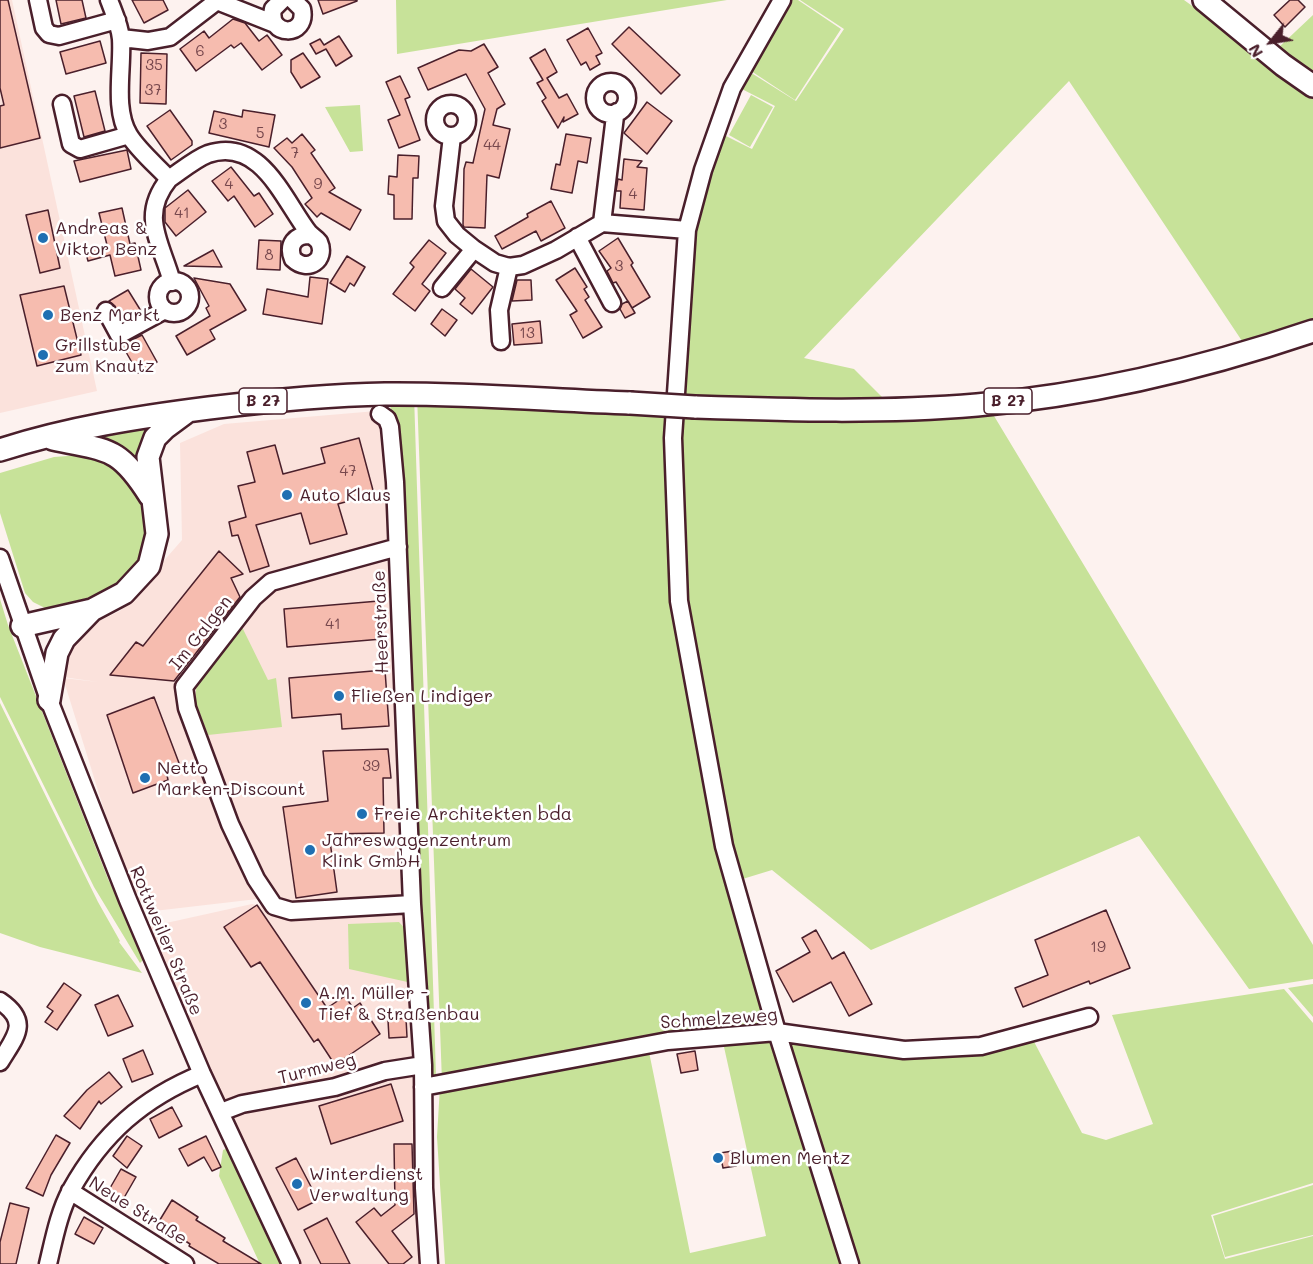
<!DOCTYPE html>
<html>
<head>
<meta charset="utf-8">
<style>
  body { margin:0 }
  #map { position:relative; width:1313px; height:1264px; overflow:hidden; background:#fdf2ef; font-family:Mali,sans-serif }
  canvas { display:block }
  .north { position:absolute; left:1241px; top:12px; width:60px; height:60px; -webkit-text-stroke:4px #fff; paint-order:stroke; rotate:240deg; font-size:16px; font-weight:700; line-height:24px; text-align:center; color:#4a1f2b }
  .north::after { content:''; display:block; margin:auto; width:21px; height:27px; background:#4a1f2b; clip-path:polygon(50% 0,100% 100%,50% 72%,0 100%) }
</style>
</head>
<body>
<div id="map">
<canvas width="1313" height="1264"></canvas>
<div class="north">N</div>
</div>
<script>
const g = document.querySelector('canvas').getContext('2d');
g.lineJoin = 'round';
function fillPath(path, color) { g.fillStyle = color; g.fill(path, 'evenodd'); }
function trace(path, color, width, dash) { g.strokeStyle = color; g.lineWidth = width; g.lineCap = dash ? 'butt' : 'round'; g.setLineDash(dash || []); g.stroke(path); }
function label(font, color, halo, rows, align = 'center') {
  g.font = font + ' Mali,sans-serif'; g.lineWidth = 5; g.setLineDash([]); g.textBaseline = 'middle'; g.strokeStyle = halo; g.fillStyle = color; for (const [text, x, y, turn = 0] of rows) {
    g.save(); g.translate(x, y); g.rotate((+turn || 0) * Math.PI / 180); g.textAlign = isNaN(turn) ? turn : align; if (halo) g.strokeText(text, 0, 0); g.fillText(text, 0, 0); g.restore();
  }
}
fillPath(new Path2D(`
  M0 0H12L97 391 0 413Z
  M388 410 397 569 410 906 427 1264H295L232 1132 148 927 252 904 273 908 266 898 154 911 140 902 110 829 63 678 98 682 63 677 64 661 74 639 94 623 120 611 182 540 180 443 224 424Z`), '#fbe2dc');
fillPath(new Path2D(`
  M396 0H727L397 54Z
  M789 0H798L841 29 795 100 745 67Z
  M800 0H1184L1313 93V324L1246 347 1069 81 804 358 854 369 890 405 677 399 690 229 720 133 752 149 775 106 736 86 745 69 796 101 844 29Z
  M1313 15V72L1278 48Z
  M751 95 773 107 750 147 729 135Z
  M360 105 363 151 350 152 325 107Z
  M388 395H414L436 1076 429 1078 393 420Z
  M417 395 674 402 677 600 722 846 775 1030 442 1082Z
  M985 401 1313 945V979L1249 989 1139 836 871 950 772 870 736 881 680 602 677 403Z
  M160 421 144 474 87 437Z
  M95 454 113 462 143 496 149 521 137 566 122 582 100 595 45 608 33 602 25 593 0 513V473L54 457Z
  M0 599 8 625 108 879 144 954 143 960 140 963 94 887 0 697Z
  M242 627 268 680 276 678 282 727 208 735 195 700 197 682Z
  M0 703 98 902 120 941 119 942 142 973 40 947 0 933Z
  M399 922 408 932 412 983 349 969 348 924Z
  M1313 984V1017L1288 988Z
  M1284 989 1313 1023V1183L1211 1215 1225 1259 1313 1236V1264H854L780 1035 801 1040 923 1058 980 1050 1031 1036 1082 1133 1106 1140 1153 1124 1112 1015Z
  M776 1033 848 1264H445L437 1137 440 1086 648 1047 690 1253 766 1236 722 1038Z
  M228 1148 287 1264H260L219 1176 223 1150Z
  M1313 1185V1235L1225 1257 1213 1216Z`), '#c7e299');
const building = new Path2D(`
  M0 0H8L40 138 0 148V106L4 105 0 88Z
  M56 0H82L86 18 61 24Z
  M132 0H163L168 10 144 23Z
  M318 0H357V1L323 14Z
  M1290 0H1298L1305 7 1285 27 1274 15Z
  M233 19 245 23 259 41 267 35 282 55 262 70 241 43 234 48 231 45 196 71 180 49 204 31 209 38Z
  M629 27 680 75 661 94 612 44Z
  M588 28 602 53 596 56 600 64 590 70 586 62 581 65 567 40Z
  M339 36 352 56 336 66 326 49 316 54 310 44 320 39 324 45Z
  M100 41 106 63 66 74 60 52Z
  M484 44 498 67 488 73 505 104 497 109 493 125 510 129 499 178 487 175 485 228 464 227 463 225 464 169 466 162 473 163 485 109 466 74 428 90 418 68 459 50 471 51Z
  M545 49 557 72 547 78 559 98 567 94 578 114 563 122 564 117 558 128 542 101 546 98 537 83 543 80 530 58Z
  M141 53 167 54 166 104 140 103Z
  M303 53 320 77 301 88 291 72V60Z
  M400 76 410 97 405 99 420 140 399 148 388 120 400 115 386 82Z
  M95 91 105 131 84 137 74 96Z
  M647 102 672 121 647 154 624 133Z
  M170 110 192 141V145L171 160 147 126Z
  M243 110 275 115 269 147 209 133 214 111 242 117Z
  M302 134 315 150 311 153 335 188 329 192 361 210 350 230 321 213 317 217 305 204 312 198 292 167 274 148 287 138 292 143Z
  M566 134 591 138 587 163 578 161 572 193 551 189 556 164 560 165Z
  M127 150 131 169 80 182 74 161Z
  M398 155 419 156 418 178H413L412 219H394V195L388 194 389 176 397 177Z
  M624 159 642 161 637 167 647 168 644 210 620 208 621 191H616L618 179 622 180Z
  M231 167 254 196 259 193 273 214 255 227 234 196 228 201 212 181Z
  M188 190 206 212 176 236 165 222V208Z
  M551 201 565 228 541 241 536 231 502 249 495 236 528 217 527 214Z
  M122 208 130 244 135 243 141 270 115 276 110 255 88 261 85 250 107 245 99 213Z
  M48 210 60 268 40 273 26 215Z
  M618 238 633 263 631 265 650 297 632 308 616 282 613 283 607 271 611 268 599 251Z
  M259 240 281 241 280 270 257 269Z
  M429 240 446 253 422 284 430 291 415 311 393 294 414 267 410 263Z
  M213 250 222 267 184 266Z
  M347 256 365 267 354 286 350 283 345 292 330 283Z
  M575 268 587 287 584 289 589 297 585 300 602 327 583 338 570 315 577 311 556 280Z
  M471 269 493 287 472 314 460 304 465 298 455 289Z
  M310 277 328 279 322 324 263 314 267 289 308 297Z
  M194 278 230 284 246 310 210 330 215 339 187 355 176 336 210 316 206 308 209 306Z
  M517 280H531L532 300 512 301Z
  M64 286 81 355 37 366 20 295Z
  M128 290 141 311 123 321 115 306 109 301Z
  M628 301 635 313 625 318 620 309 622 304Z
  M442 309 457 320 445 336 431 324Z
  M540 321 542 343 514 345 512 324Z
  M142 335 157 362 138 373 122 345Z
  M359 438 374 494 338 504 347 534 310 544 301 513 256 525 269 566 250 572 238 535 232 536 229 522 246 517 238 486 255 482 247 452 275 445 283 474 325 463 321 448Z
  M219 551 243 574 231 578 240 597 174 681 110 675 136 642 143 646Z
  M379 601 382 639 287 647 284 609Z
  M385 670 389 726 342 729 341 714 292 718 289 678Z
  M154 697 179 763 166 770 168 780 133 793 107 715Z
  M388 749 391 778H383L384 833 329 834 337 892 296 898 283 807 328 801 323 751Z
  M257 905 327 1008 345 996 353 1008 360 1003 380 1034 335 1065 318 1039 314 1042 260 962 251 967 224 927Z
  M1106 910 1130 968 1090 984 1089 981 1023 1007 1015 988 1048 975 1035 940Z
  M816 930 832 959 844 952 872 1004 849 1016 831 982 793 1002 776 971 810 952 802 938Z
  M64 983 81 995 57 1030 45 1022 53 1011 47 1007Z
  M118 995 133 1026 108 1036 95 1005Z
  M406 1018 407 1037 389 1038 388 1020Z
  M143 1050 153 1074 132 1082 123 1059Z
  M695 1051 698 1070 681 1073 677 1054Z
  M109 1072 122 1087 101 1104 99 1101 80 1129 64 1116 87 1090Z
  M391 1084 403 1121 331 1144 319 1106Z
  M172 1107 182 1126 159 1138 150 1119Z
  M56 1135 70 1143 51 1175 43 1196 26 1188Z
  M127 1136 142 1146 127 1168 113 1156Z
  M206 1136 221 1167 212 1171 204 1157 188 1166 179 1149Z
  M394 1144H412L414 1214 392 1231 412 1257 403 1264H389L356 1222 374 1208 381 1216 395 1205Z
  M733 1151 736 1166 723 1168 720 1153Z
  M296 1158 318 1200 298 1210 276 1168Z
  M121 1169 136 1177 121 1203 106 1195Z
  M172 1200 198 1217 196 1220 225 1238 223 1241 261 1264H219L189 1246 190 1244 158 1223Z
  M10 1203 29 1208 16 1264H0V1242Z
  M84 1217 103 1228 94 1244 75 1234Z
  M327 1218 350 1264H321L304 1230Z`);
fillPath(building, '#f6bcaf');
trace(building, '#4a1f2b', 1.5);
const minor = new Path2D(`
  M38 0 44 28 49 34 59 36 117 20
  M109 0C114 13 120 26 121 39 123 68 113 109 129 135 138 150 157 166 169 179 139 216 161 242 172 282
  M282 0 273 9C267 37 308 38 302 9L293 0
  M782 0 732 88 703 170 687 230 673 438 679 601 724 846 777 1032 850 1264
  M121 38 148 41 170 37 217 1 275 24
  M595 98a16 16 0 1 1 32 0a16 16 0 1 1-32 0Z
  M62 104 71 144 80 149 129 135
  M435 120a16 16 0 1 1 32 0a16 16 0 1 1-32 0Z
  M452 136 444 206 446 221 457 235 474 249 495 263 509 267 523 265 556 250 602 223 687 230
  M169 179C181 171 195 159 208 154 261 136 284 201 309 233 312 236 316 238 319 242 327 260 308 273 293 259 287 245 295 234 311 235
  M602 223 615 116 617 112
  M577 237 612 303
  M158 297a16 16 0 1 1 32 0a16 16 0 1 1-32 0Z
  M442 288 474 249
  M106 311 119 335 165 310
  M501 341 499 310 509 267
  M380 414 387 419 390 427 395 482 412 904 423 1065 424 1188 429 1264
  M398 547 271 582 253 598 184 687 187 708 230 824 256 879 274 906 291 911 412 904
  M0 558 49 700 128 900 202 1074 291 1264
  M0 1001C31 1022 15 1037 0 1062
  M423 1087 668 1041 777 1032 904 1050 981 1046 1089 1017
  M221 1112 242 1104 335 1087 385 1071 423 1065
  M70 1191 185 1264
  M48 1264C54 1239 59 1212 71 1190 102 1134 143 1098 202 1074`);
const major = new Path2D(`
  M1204 0 1283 65 1313 86
  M695 407C789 410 883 413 977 405 1091 395 1204 368 1313 331
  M53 439C107 451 118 445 150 496
  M0 450C68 428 138 417 209 408 267 401 326 395 385 394 466 393 549 400 630 403
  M22 626 92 610 124 593 149 566 157 534 148 457 155 438 165 428 188 411
  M49 700 57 653 64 639 92 610`);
trace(minor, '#4a1f2b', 21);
trace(major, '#4a1f2b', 26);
trace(minor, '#fff', 16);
trace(major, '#fff', 21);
const majorBridge = new Path2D(`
  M630 403 695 407`);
trace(majorBridge, '#4a1f2b', 26, []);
trace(majorBridge, '#fff', 21);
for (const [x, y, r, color] of [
  [43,238,6,"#1f6fb2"],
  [48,315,6,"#1f6fb2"],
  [43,355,6,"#1f6fb2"],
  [287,495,6,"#1f6fb2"],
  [339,696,6,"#1f6fb2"],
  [145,778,6,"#1f6fb2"],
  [362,814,6,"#1f6fb2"],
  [310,850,6,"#1f6fb2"],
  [306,1003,6,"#1f6fb2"],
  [718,1158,6,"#1f6fb2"],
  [297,1184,6,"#1f6fb2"]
]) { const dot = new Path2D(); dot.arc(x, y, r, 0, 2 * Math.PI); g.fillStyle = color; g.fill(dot); trace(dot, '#fff', 2); }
label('15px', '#75464c', null, [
  ["6",200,51],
  ["35",154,65],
  ["37",153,90],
  ["3",223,124],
  ["5",260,133],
  ["44",492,145],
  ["7",295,153],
  ["4",229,184],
  ["9",318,184],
  ["4",633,194],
  ["41",182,213],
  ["8",269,255],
  ["3",619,266],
  ["13",527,333],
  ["47",348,471],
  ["41",333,624],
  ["39",371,766],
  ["19",1098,947]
]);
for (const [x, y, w] of [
  [263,401,48],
  [1008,401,48]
]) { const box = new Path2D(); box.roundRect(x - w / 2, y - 13, w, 26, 4.5); g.fillStyle = '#fff'; g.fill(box); trace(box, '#4a1f2b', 1.5); }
label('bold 16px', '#4a1f2b', null, [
  ["B 27",263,401],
  ["B 27",1008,401]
]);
label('18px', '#4a1f2b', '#fff', [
  ["Andreas &",55,228],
  ["Viktor Benz",55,249],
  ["Benz Markt",60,315],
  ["Grillstube",55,345],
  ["zum Knautz",55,366],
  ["Auto Klaus",299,495],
  ["Fließen Lindiger",351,696],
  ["Netto",157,768],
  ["Marken-Discount",157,789],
  ["Freie Architekten bda",374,814],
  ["Jahreswagenzentrum",322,840],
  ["Klink GmbH",322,861],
  ["A.M. Müller -",318,993],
  ["Tief & Straßenbau",318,1014],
  ["Blumen Mentz",730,1158],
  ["Winterdienst",309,1174],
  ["Verwaltung",309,1195]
], 'left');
label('18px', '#4a1f2b', '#fff', [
  ["Heerstraße",381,622,-92],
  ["Im Galgen",201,633,-52],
  ["Rottweiler Straße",166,941,67],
  ["Schmelzeweg",719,1019,-4],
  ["Turmweg",317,1069,-14],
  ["Neue Straße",138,1211,32]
]);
</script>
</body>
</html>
